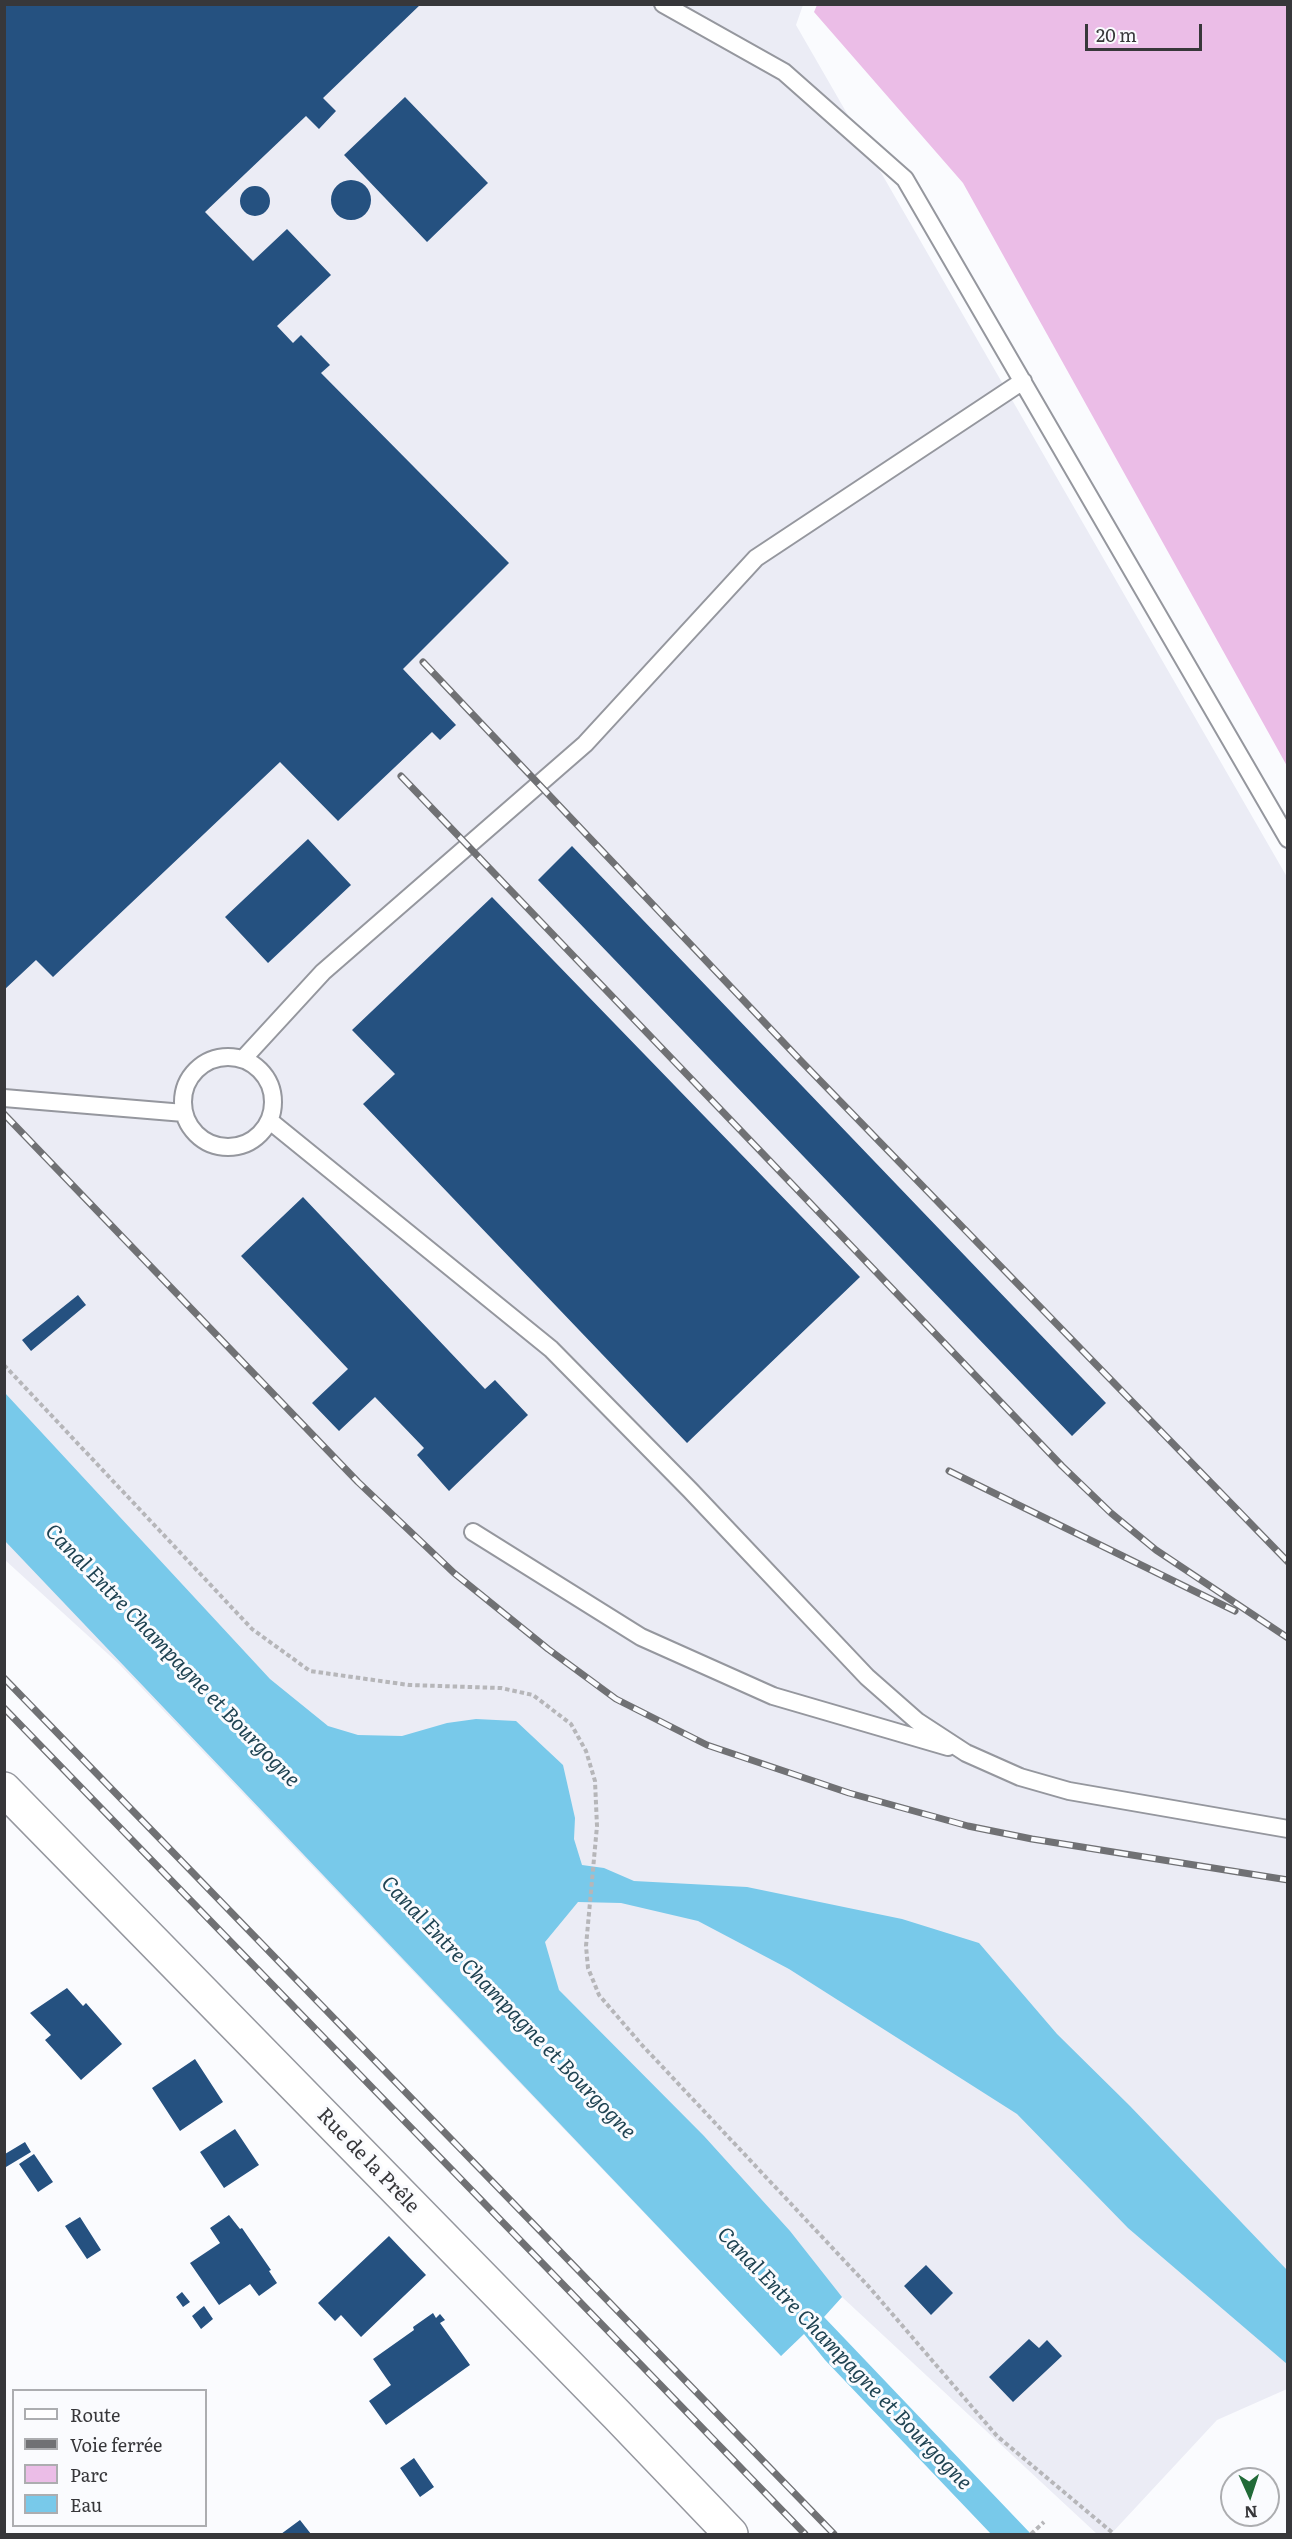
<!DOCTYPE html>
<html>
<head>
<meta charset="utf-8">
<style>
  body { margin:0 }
  #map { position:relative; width:1292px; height:2539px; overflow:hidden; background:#fafbfe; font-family:Literata,serif }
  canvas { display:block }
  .frame { position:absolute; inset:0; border:6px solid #37373a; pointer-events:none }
  .legend { position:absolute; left:12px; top:2389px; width:195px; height:138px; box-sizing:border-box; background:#fafbfe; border:2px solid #acadb0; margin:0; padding:8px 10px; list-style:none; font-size:18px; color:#37373a }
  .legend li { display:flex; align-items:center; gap:12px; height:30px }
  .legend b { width:30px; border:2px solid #acadb0 }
  .north { position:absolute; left:1220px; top:2467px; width:60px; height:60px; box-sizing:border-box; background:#fafbfe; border:2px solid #acadb0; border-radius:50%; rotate:177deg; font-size:16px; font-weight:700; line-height:24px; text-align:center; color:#37373a }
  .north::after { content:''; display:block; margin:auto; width:21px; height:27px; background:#216a38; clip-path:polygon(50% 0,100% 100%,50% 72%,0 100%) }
  .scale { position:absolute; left:1085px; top:24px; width:117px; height:27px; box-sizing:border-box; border:3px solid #37373a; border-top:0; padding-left:8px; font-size:18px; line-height:21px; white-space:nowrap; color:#37373a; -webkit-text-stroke:4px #fafbfe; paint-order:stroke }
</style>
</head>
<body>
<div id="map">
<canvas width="1292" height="2539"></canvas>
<div class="frame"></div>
<ul class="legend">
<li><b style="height:8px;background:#fff"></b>Route</li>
<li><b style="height:8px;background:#707174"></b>Voie ferrée</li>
<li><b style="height:16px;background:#ebbde7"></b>Parc</li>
<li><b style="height:16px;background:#78c9ea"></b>Eau</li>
</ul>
<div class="north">N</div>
<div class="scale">20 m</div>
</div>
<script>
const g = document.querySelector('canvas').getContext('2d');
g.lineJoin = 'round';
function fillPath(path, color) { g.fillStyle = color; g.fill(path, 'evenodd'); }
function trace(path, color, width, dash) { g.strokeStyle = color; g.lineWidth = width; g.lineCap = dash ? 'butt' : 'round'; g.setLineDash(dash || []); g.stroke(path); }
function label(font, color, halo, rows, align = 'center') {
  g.font = font + ' Literata,serif'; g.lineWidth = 6; g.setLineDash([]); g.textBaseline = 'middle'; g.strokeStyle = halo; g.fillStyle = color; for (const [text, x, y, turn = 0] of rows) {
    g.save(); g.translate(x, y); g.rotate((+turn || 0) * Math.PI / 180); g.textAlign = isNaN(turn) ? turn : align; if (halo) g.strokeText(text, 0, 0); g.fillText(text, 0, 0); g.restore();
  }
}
fillPath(new Path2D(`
  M5 5H803L796 25 1287 877V2389L1217 2420 1111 2534H1097L842 2297 781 2356 119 1664 5 1560Z`), '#ebecf5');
fillPath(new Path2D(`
  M817 5H1287V766L963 183 814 12Z`), '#ebbde7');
fillPath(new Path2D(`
  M5 1393 270 1679 328 1726 358 1735 402 1736 447 1723 476 1719 516 1721 563 1765 575 1818 574 1839 582 1865 604 1868 634 1881 747 1887 902 1919 979 1943 1057 2034 1130 2106 1287 2270V2364L1128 2228 1017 2114 789 1969 698 1921 621 1903 578 1902 545 1942 559 1990 704 2136 790 2231 842 2297 824 2317 1031 2534H991L825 2360 804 2334 781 2356 5 1541Z`), '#78c9ea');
fillPath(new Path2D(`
  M4 4H421L323 98 336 111 319 129 306 116 205 212 253 261 287 229 331 275 277 326 293 343 301 335 330 365 321 373 509 563 403 669 456 725 440 740 432 732 338 821 280 762 53 977 36 960 4 990Z
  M405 97 488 183 427 242 344 155Z
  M331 200a20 20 0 1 1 40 0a20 20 0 1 1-40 0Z
  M240 201a15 15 0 1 1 30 0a15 15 0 1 1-30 0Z
  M308 839 351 885 268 963 225 917Z
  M572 846 1106 1403 1072 1436 538 880Z
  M492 897 860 1277 687 1443 363 1104 395 1074 352 1030Z
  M303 1197 485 1389 495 1380 528 1415 449 1491 417 1455 424 1448 375 1397 339 1431 312 1403 348 1369 241 1256Z
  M78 1295 86 1305 31 1351 22 1340Z
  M67 1988 83 2006 86 2003 122 2044 81 2080 45 2040 51 2035 30 2013Z
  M195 2059 223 2102 180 2131 152 2088Z
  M235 2129 259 2165 224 2188 200 2152Z
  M25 2142 31 2152 6 2167 5 2154Z
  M34 2154 53 2182 38 2192 19 2164Z
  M229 2215 240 2229 242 2228 271 2270 269 2271 277 2283 259 2296 250 2284 219 2305 190 2263 220 2243 210 2228Z
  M80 2217 101 2250 87 2259 65 2226Z
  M389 2236 426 2275 361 2337 341 2315 335 2321 318 2303Z
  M926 2265 953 2293 931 2315 904 2286Z
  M182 2292 190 2302 183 2307 176 2297Z
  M204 2306 213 2319 201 2329 192 2316Z
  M433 2313 436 2318 440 2314 445 2320 440 2323 470 2365 386 2425 369 2401 391 2385 373 2359 414 2330 413 2327Z
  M1029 2339 1039 2348 1047 2340 1062 2356 1013 2402 989 2377Z
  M414 2458 434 2487 420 2497 400 2468Z
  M300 2520 311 2534H281Z`), '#255180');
const service = new Path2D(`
  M663 4 784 72 905 179 1288 839
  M183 1102a45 45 0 1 1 90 0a45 45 0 1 1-90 0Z
  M243 1059 323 972 585 744 756 558 1023 381
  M4 1098 184 1113
  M270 1121 551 1349 690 1490 867 1677 917 1721 966 1753 1020 1777 1069 1791 1288 1829
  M473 1532 641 1637 773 1696 948 1747`);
const tertiary = new Path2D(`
  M4 1789 617 2415 731 2534`);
trace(service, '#95979e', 20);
trace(tertiary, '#95979e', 36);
trace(new Path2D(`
  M4 1365 252 1629 310 1671 409 1685 501 1688 533 1695 571 1724 586 1751 595 1781 597 1826 586 1946 588 1968 599 1995 641 2044 870 2288 997 2436 1114 2534
  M1031 2534 1044 2522`), '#b6b6b9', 4, [4.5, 3]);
trace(service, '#fff', 16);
trace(tertiary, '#fff', 33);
const rail = new Path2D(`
  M423 662 801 1061 1288 1562
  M401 776 1062 1466 1111 1513 1156 1550 1288 1638
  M4 1114 358 1482 454 1573 548 1649 616 1699 707 1745 849 1793 968 1826 1032 1839 1288 1880
  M949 1471 1235 1611
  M4 1678 834 2534
  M4 1708 805 2534`);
trace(rail, '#707174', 7);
trace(rail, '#fafbfe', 4.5, [14]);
label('20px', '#37373a', '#fafbfe', [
  ["Rue de la Prêle",368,2161,46]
]);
label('italic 21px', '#1f4352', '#fafbfe', [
  ["Canal Entre Champagne et Bourgogne",172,1656,46],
  ["Canal Entre Champagne et Bourgogne",508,2008,46],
  ["Canal Entre Champagne et Bourgogne",844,2359,46]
]);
</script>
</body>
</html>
